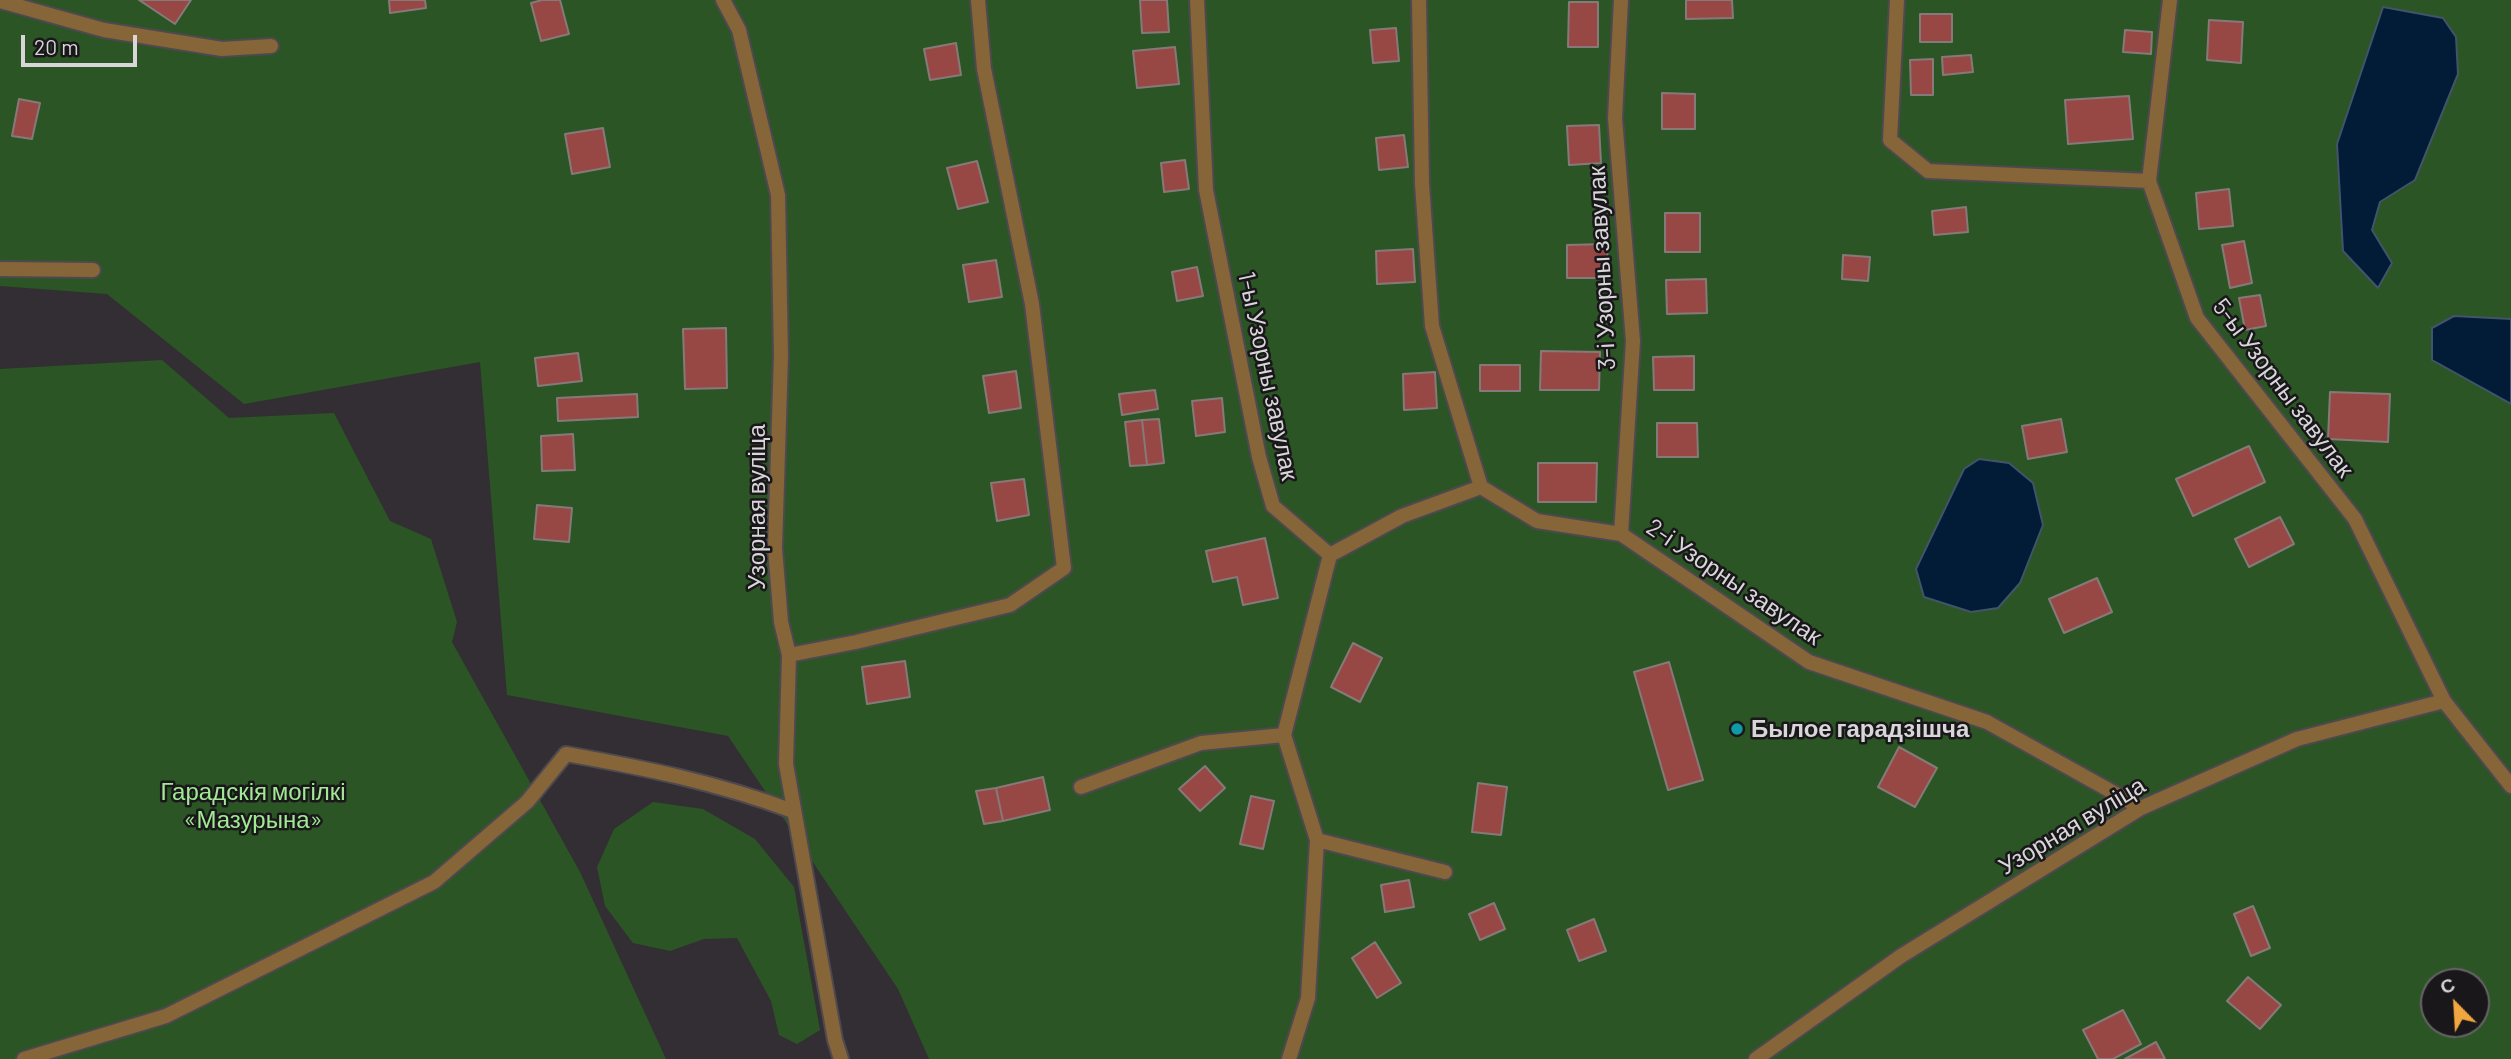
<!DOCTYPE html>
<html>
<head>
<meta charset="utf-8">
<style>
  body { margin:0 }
  #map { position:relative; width:2511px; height:1059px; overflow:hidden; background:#332e34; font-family:Barlow,sans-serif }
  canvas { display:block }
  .north { position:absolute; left:2420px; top:968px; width:70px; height:70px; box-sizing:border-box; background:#19171a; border:2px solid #666367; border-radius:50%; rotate:336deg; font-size:19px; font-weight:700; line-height:28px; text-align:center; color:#d9d6da }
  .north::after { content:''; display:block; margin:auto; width:24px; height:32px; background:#f1a640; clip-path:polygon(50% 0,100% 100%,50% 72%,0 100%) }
  .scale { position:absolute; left:21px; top:35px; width:116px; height:32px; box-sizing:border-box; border:4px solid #d9d6da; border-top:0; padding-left:9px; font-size:21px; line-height:24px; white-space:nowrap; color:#d9d6da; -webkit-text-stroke:5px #19171a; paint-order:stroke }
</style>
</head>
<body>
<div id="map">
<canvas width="2511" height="1059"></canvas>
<div class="north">С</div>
<div class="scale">20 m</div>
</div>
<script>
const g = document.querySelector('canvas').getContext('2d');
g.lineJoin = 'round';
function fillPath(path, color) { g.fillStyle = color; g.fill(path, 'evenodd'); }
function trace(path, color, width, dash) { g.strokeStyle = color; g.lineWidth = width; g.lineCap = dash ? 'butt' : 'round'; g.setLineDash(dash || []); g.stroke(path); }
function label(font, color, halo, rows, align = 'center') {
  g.font = font + ' Barlow,sans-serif'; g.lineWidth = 5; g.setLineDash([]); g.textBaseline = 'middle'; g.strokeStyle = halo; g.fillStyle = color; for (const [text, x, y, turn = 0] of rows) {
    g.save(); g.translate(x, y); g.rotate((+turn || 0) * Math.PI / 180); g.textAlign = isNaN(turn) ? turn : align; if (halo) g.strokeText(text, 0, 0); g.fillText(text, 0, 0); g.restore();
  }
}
fillPath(new Path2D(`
  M0 0H2511V1059H929L898 989 728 736 507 695 480 362 244 404 107 294 0 286ZM2434 982H2476V1024H2434Z
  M162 360 229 418 334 413 390 521 431 539 457 622 452 642 580 872 666 1059H0V369Z
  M653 802 703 809 755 839 794 887 820 1030 797 1044 779 1035 771 1001 737 938 704 939 670 951 633 943 605 906 597 867 614 829Z`), '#2b5524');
const water = new Path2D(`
  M2383 7 2443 18 2456 37 2458 74 2415 180 2380 202 2372 230 2392 263 2378 288 2343 251 2337 144Z
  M2454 316 2511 319V404L2432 360V328Z
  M1979 459 2009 463 2033 483 2043 525 2020 583 1998 608 1971 612 1924 597 1916 569 1964 469Z`);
fillPath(water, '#021c38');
trace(water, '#425469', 2);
const building = new Path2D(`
  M139 0H191L175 24Z
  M389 0H425L426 8 390 13Z
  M542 0H560L569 34 541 41 531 3Z
  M1140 0H1167L1169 32 1142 33Z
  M1686 0H1732L1733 18 1686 19Z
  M1569 2H1598V47H1568Z
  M1920 14H1952V42H1920Z
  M2209 20 2243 22 2241 63 2207 60Z
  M1396 28 1399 61 1373 63 1370 30Z
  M2125 30 2152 32 2151 54 2123 52Z
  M956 43 961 75 930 80 924 49Z
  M1175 47 1179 84 1137 88 1133 51Z
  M1971 55 1973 72 1943 75 1942 57Z
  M1933 59V95H1911L1910 60Z
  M1662 93 1695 94V129H1662Z
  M2129 96 2133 139 2068 144 2065 100Z
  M19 99 40 103 32 139 12 136Z
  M1599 125 1601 163 1569 165 1567 126Z
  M603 128 610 167 572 174 565 134Z
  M1404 135 1408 167 1379 170 1376 138Z
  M1185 160 1189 189 1164 192 1161 163Z
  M977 161 988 202 958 209 947 168Z
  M2229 189 2233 226 2199 229 2196 193Z
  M1966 207 1968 232 1934 235 1932 211Z
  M1665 213H1700V252H1665Z
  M2244 241 2252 283 2230 288 2222 245Z
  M1607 244 1608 278H1567V245Z
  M1413 249 1415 282 1377 284 1376 251Z
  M1843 255 1870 257 1868 281 1842 279Z
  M996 260 1002 297 969 302 963 265Z
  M1197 267 1203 296 1177 301 1172 272Z
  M1706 279 1707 313 1667 314 1666 280Z
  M2260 295 2266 326 2245 330 2239 298Z
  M726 328 727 388 685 389 683 329Z
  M1541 351 1600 352 1599 390H1540Z
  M578 353 582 381 538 386 535 358Z
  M1694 356V390H1654L1653 357Z
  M1480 365H1520V391H1480Z
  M1016 371 1021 408 989 413 983 376Z
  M1435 372 1437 408 1404 410 1403 374Z
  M1155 390 1158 409 1122 415 1119 394Z
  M2330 392 2390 394 2388 442 2328 439Z
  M637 394 638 417 558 421 557 398Z
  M1222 398 1225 432 1196 436 1192 401Z
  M1159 419 1164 463 1147 465 1142 420Z
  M2061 419 2067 452 2028 459 2022 426Z
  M1142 420 1147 465 1130 466 1125 422Z
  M1657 423H1697L1698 457H1657Z
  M573 434 575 470 542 471 541 436Z
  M2249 446 2265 482 2193 516 2176 479Z
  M1538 463H1597L1596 502H1538Z
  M1024 479 1029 515 997 521 991 483Z
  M537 505 572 508 569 542 534 539Z
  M2280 517 2294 544 2249 567 2235 539Z
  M1265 538 1278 598 1243 605 1237 577 1213 582 1206 551Z
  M2097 578 2112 612 2064 633 2049 599Z
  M1353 643 1382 658 1360 702 1331 687Z
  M905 661 910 697 867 704 862 667Z
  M1669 662 1703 780 1668 790 1634 672Z
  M1899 747 1937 768 1915 807 1878 787Z
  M1205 766 1225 788 1200 811 1179 789Z
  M1043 777 1050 810 1003 821 996 788Z
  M1478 783 1507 787 1501 835 1472 832Z
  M996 788 1003 821 984 824 976 791Z
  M1251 796 1274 801 1263 849 1240 844Z
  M1409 880 1414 907 1385 912 1381 885Z
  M1494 903 1505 929 1480 940 1469 914Z
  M2253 906 2270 948 2251 956 2234 914Z
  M1594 919 1606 951 1579 961 1567 930Z
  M1375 942 1401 983 1377 998 1352 958Z
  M2248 977 2281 1005 2260 1029 2227 1001Z
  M2123 1010 2141 1044 2113 1059H2098L2083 1030Z
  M2156 1042 2165 1059H2125Z`);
fillPath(building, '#974845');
trace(building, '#857a79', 2);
const lane = new Path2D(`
  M723 0 739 30 778 195 781 355 775 548 781 622 789 655 786 764 835 1040 841 1059
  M1197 0 1206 190 1259 457 1273 506 1330 555 1284 735 1317 840 1308 998 1289 1059
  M1419 0 1422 184 1432 326 1481 487 1537 521 1621 534 1809 662 1987 722 2141 808
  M1897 0 1890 140 1928 171 2149 181
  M2170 0 2149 181 2197 318 2355 519 2444 701 2511 786
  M0 1 104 30 222 49 271 46
  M0 269 93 270
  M1621 534 1633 341 1615 118 1621 0
  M1330 555 1402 516 1481 487
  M789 655 856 642 1010 605 1064 568 1032 304 984 69 978 0
  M1081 787 1201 743 1284 735
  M1317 840 1445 872
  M24 1059 166 1016 434 882 527 802 566 754C645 768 718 783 793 811
  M1756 1059 1901 956 2141 808 2297 739 2444 701`);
trace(lane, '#4e494f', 18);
trace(lane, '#866538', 14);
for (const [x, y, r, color] of [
  [1737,729,7,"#0f9aa8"]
]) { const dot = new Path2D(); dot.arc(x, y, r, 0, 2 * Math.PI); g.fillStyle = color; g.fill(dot); trace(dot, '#19171a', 2.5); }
label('24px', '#d9d6da', '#19171a', [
  ["3-і Узорны завулак",1602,268,-93],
  ["1-ы Узорны завулак",1268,376,78],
  ["5-ы Узорны завулак",2283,388,53],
  ["Узорная вуліца",757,507,-90],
  ["2-і Узорны завулак",1734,582,34],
  ["Узорная вуліца",2072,826,-31]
]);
label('bold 24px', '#d9d6da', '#19171a', [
  ["Былое гарадзішча",1751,729]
], 'left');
label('24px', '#a1e994', '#19171a', [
  ["Гарадскія могілкі",253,792],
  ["«Мазурына»",253,820]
]);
</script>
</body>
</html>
